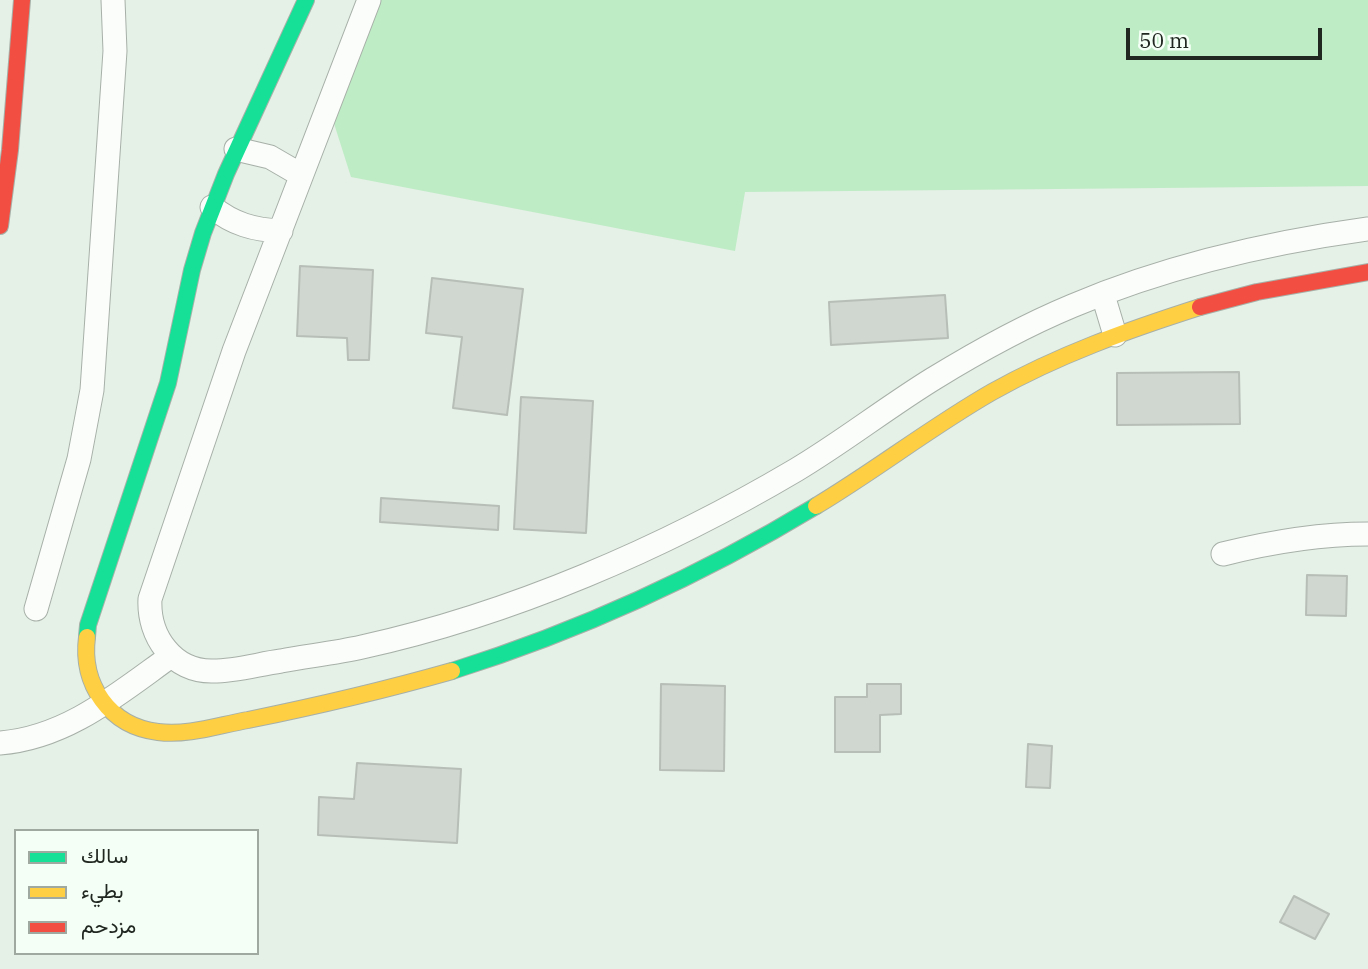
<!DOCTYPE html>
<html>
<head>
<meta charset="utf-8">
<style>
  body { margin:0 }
  #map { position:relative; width:1368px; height:969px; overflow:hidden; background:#e5f0e6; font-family:"IBM Plex Serif",Vazirmatn,serif }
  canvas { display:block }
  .legend { position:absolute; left:14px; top:829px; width:245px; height:126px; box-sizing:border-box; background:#f4fff5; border:2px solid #9fa9a0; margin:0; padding:9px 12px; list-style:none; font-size:21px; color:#202721 }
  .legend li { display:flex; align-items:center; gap:14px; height:35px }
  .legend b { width:35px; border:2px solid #9fa9a0 }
  .scale { position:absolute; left:1126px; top:28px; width:196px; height:32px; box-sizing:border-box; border:4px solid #202721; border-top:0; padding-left:9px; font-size:21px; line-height:24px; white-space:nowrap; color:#202721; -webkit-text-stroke:5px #f4fff5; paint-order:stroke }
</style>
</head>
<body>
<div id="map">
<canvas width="1368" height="969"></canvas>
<ul class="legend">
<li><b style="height:9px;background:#16e098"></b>سالك</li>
<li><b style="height:9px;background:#ffcf43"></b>بطيء</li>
<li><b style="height:9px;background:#f24e42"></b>مزدحم</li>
</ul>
<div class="scale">50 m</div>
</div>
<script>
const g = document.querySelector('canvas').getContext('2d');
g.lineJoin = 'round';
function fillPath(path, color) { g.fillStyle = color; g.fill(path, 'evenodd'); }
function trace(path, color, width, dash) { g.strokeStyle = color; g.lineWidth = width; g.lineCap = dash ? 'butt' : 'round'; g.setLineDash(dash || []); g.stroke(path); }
fillPath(new Path2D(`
  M372 0H1368V186L745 192 735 251 351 177 331 114Z`), '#beecc5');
const building = new Path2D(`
  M300 266 373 270 369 360H348L347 338 297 336Z
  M432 278 523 289 507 415 453 408 462 337 426 333Z
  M945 295 948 338 831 345 829 302Z
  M1239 372 1240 424 1117 425V373Z
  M521 397 593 401 586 533 514 529Z
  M381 498 499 506 498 530 380 522Z
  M1307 575 1347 576 1346 616 1306 615Z
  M661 684 725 686 724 771 660 770Z
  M867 684H901V714L880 715V752H835V697H867Z
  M1028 744 1052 746 1050 788 1026 787Z
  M357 763 461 769 457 843 318 835 319 797 354 799Z
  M1294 896 1329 914 1315 939 1280 922Z`);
fillPath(building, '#cfd7d0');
trace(building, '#b7beb7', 2);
const street = new Path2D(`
  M369 0 234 351 150 599C148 636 173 672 213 671 236 671 259 664 281 661 308 656 335 653 362 647 512 614 664 548 796 470 843 442 886 408 933 379 977 352 1024 326 1072 306 1167 266 1266 243 1368 229
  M236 149 270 157 301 175
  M212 207C233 224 254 230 281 231
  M1103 295 1115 335
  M1223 554C1271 542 1318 534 1368 534
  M36 609 79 459 92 390 115 51 113 0
  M0 743C67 738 119 693 171 656`);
const fast = new Path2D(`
  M87 637 88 625 168 383 192 270 203 233 226 174 306 0
  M452 671C579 631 702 575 816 506`);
const slow = new Path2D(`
  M816 506C876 470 931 427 992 392 1058 355 1128 330 1200 307
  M87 637C81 684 109 726 158 732 188 736 219 725 248 720 317 706 385 690 452 671`);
const jam = new Path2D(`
  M0 226 10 150 22 0
  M1200 307 1257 292 1368 272`);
trace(street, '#a7b0a8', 25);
trace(fast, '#a7b0a8', 18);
trace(slow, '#a7b0a8', 18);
trace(jam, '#a7b0a8', 18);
trace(street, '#fbfdfb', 23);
trace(fast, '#16e098', 16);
trace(slow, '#ffcf43', 16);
trace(jam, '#f24e42', 16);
</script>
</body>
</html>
